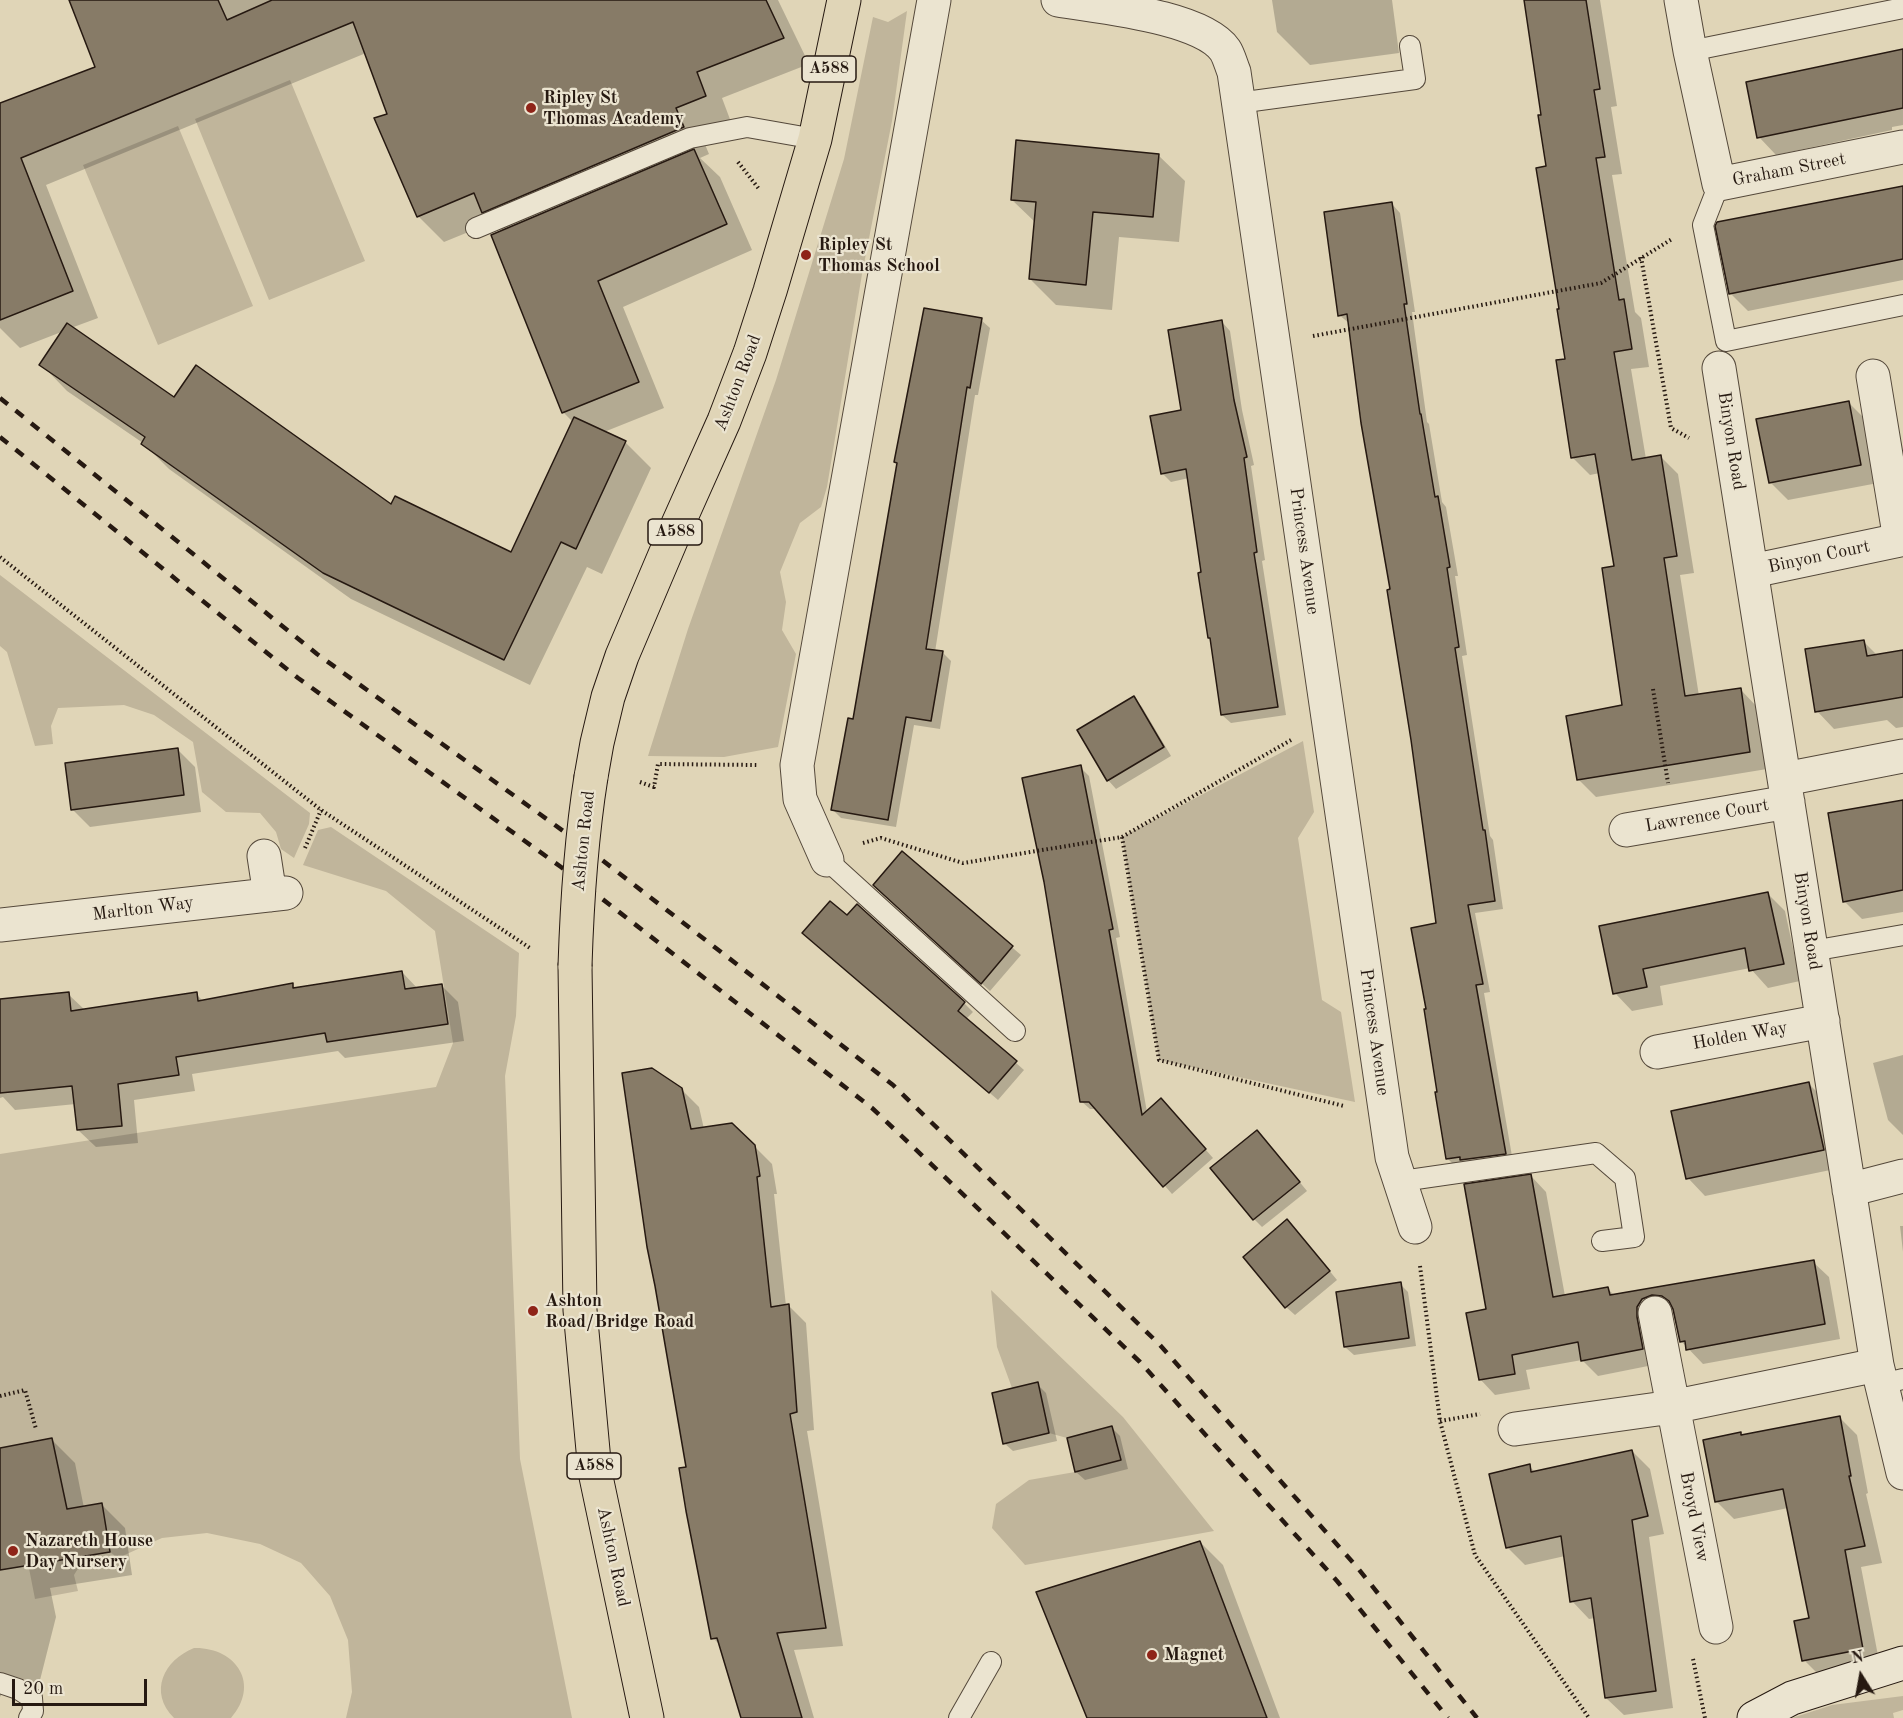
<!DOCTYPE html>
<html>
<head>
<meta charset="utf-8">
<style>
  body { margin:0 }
  #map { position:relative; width:1903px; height:1718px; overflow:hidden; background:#e0d5b7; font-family:"Old Standard TT",serif }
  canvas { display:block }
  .north { position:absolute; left:1831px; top:1646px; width:60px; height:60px; -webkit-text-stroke:4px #ebe4d0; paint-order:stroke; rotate:349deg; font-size:16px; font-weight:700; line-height:24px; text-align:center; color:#261911 }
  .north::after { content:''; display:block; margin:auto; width:21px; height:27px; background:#261911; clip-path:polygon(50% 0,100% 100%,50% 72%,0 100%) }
  .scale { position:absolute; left:12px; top:1679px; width:135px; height:27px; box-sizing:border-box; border:3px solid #261911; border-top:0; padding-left:8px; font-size:18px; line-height:21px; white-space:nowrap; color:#261911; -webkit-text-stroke:4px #ebe4d0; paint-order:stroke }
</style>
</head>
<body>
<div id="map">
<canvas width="1903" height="1718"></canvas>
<div class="north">N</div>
<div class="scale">20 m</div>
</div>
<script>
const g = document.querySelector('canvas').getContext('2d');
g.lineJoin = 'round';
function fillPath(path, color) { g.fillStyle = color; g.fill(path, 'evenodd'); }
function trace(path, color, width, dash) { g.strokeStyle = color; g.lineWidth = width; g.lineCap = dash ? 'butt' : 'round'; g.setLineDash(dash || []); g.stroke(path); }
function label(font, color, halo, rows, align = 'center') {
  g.font = font + ' "Old Standard TT",serif'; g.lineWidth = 4.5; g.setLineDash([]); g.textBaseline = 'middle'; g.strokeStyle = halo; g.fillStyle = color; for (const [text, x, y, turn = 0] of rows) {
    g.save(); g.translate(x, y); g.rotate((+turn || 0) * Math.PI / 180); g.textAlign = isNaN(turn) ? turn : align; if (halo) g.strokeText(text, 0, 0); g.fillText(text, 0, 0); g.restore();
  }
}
fillPath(new Path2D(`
  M907 11 892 121 862 274 827 487 821 507 800 523 780 572 786 602 782 630 796 654 778 747 724 757 648 756 688 629 776 380 844 159 873 17 888 22Z
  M290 80 365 261 269 300 195 119Z
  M178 126 253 306 158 345 83 165Z
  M0 575 310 813 309 824 294 858 281 849 276 832 260 813 226 812 202 792 193 742 154 715 124 705 58 708 51 726 53 744 35 746 7 652 0 646Z
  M1303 741 1314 812 1298 838 1322 1000 1341 1012 1355 1102 1159 1060 1122 837Z
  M331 827 519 953 516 1016 505 1076 520 1459 572 1718H346L352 1692 348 1640 330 1596 301 1563 260 1544 207 1533 162 1538 118 1558 110 1552 102 1503 78 1507 86 1556 74 1575 78 1591 35 1599 16 1502 63 1493 52 1438 0 1448V1154L436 1087 453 1043 435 931 386 891 303 865 318 830Z
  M991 1290 1123 1417 1214 1531 1025 1565 992 1528 996 1504 1029 1480 1075 1472 1120 1460 1112 1426 1067 1438 1049 1433 1038 1383 1012 1388 997 1347Z
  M194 1648C236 1647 261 1684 231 1718H174C148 1692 164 1660 194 1648Z
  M1903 1696V1710L1893 1713 1894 1718H1792L1832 1705Z`), '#c0b59b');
fillPath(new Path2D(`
  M70 0H778L809 64 722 98 731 122 701 135 709 154 700 158 720 177 752 250 623 307 664 408 604 432 625 442 651 468 602 574 587 567 530 685 351 599 169 469 143 443 67 391 41 364 64 331 20 348 0 328V104L97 68ZM366 53 389 115 418 216 444 242 493 222 503 231 563 412 573 422 512 554 391 506 174 399 71 328 98 318 46 185Z
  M1272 0H1392L1399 53 1310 65 1277 32Z
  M1525 0H1600L1617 106 1611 107 1622 174 1612 175 1635 312 1641 318 1649 367 1631 369 1646 459 1660 456 1678 474 1694 573 1680 575 1699 696 1741 690 1758 708 1767 769 1596 797 1578 779 1624 706 1615 568 1600 473 1590 475 1572 457 1567 361 1543 116Z
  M1903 51V125L1892 127V130L1776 155 1759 137Z
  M1158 155 1185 181 1179 242 1119 237 1112 310 1056 305 1030 279 1036 223 1012 200Z
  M1903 187V280L1748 311 1730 293Z
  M1392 204 1400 213 1415 312H1412L1427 422 1429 424 1442 502 1446 507 1458 576H1455L1467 655 1462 656 1490 836 1493 840 1503 909 1475 913 1490 992 1484 993 1513 1162 1456 1167 1448 1159 1439 1093 1438 924 1392 591 1349 323 1339 315Z
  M981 320 990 328 978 395H975L935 652 943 653 951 661 940 729 914 725 896 827 841 818 833 810 854 721 898 464 896 462Z
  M1222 322 1230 331 1242 410 1254 465 1251 466 1265 560 1262 561 1286 715 1231 723 1222 715 1189 478 1171 482 1162 473 1182 412Z
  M1849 403 1866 420 1878 483 1788 500 1770 482Z
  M1864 642 1878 656 1903 651V727L1896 728 1887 720 1834 729 1817 711Z
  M1134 698 1142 707 1171 756 1116 789 1108 780Z
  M178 750 195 767 201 812 90 827 73 810Z
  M1080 767 1089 776 1120 937 1116 938 1147 1112 1169 1108 1213 1158 1172 1194 1098 1109H1090L1081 1101Z
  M1903 802V912L1862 919 1844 901Z
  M902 853 1021 955 990 991 883 894Z
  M1768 894 1785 911 1800 981 1768 988 1750 968 1660 986 1663 1005 1632 1011 1615 993 1601 927Z
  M857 906 964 1003 973 1012 966 1019 1024 1070 998 1100 813 941 847 917Z
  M402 972 418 989 441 985 458 1002 464 1041 345 1058 338 1051 192 1074 195 1091 134 1100 138 1143 96 1147 78 1130 76 1104 15 1110 3 1097 0 1098V1001L68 994 86 1011 196 994 204 1002 292 985 297 989Z
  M1903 1055V1135L1888 1120 1873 1063Z
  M1809 1084 1826 1101 1840 1168 1705 1196 1688 1178Z
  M681 1089 699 1107 704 1129 754 1146 772 1164 777 1194H774L786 1306 788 1305 806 1323 814 1430 807 1431 843 1646 794 1650 814 1718H742L721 1646 713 1638 687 1468Z
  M1265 1140 1307 1191 1262 1227 1254 1219Z
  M1531 1176 1546 1192 1565 1296 1608 1289 1615 1296 1813 1262 1829 1277 1840 1339 1703 1364 1681 1341 1675 1310 1668 1309 1658 1364 1598 1376 1582 1360 1526 1370 1530 1389 1495 1395 1480 1379 1488 1311Z
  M1900 1226H1903V1252Z
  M1296 1230 1337 1280 1295 1315 1286 1307Z
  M1400 1284 1408 1292 1416 1346 1354 1355 1345 1347Z
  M1037 1384 1046 1393 1057 1441 1013 1451 1004 1443Z
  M1840 1418 1857 1435 1868 1493 1866 1494 1882 1563 1861 1567 1880 1666 1821 1677 1804 1660 1811 1619 1788 1508 1734 1519 1716 1501 1740 1434 1743 1437Z
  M1112 1428 1120 1436 1128 1469 1085 1480 1076 1472Z
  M52 1440 75 1463 84 1508 102 1505 125 1528 132 1575 50 1588 56 1617 39 1684 13 1676 0 1697V1450Z
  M1632 1451 1650 1469 1664 1534 1649 1537 1673 1708 1624 1715 1606 1698 1595 1618 1589 1619 1572 1601 1565 1556 1525 1565 1508 1548 1529 1466 1535 1472Z
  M1200 1542 1223 1565 1280 1718H1089Z`), '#0003');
const building = new Path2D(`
  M69 0H218L227 20 272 0H766L784 38 697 72 706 96 676 108 684 127 482 213 474 193 417 217 374 118 387 114 353 22 21 158 73 291 0 320V103L95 67Z
  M1524 0H1586L1600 89 1594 90 1605 157 1596 158 1619 300 1624 299 1632 349 1614 352 1632 460 1661 455 1677 556 1664 558 1685 696 1741 688 1750 752 1577 780 1566 716 1622 705 1602 568 1614 566 1595 454 1571 458 1556 360 1565 359 1557 309H1559L1536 168 1546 166 1538 115H1541Z
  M1903 49V108L1757 138 1746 82Z
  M1016 140 1159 154 1153 217 1093 212 1086 285 1029 279 1036 202 1011 200Z
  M694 149 727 224 598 281 639 382 562 413 491 235Z
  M1903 186V259L1729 294 1715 226 1717 222Z
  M1392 202 1407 304H1404L1420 414H1421L1435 497 1438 496 1450 567 1447 568 1459 647 1455 648 1483 830H1485L1495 901 1468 905 1483 984 1476 985 1506 1154 1460 1160V1157L1446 1159 1435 1092H1437L1424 1009H1426L1411 928 1436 923 1411 740 1387 590 1390 589 1361 423 1347 314 1338 316 1324 212Z
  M924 308 982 318 970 388 967 387 926 649 943 651 931 721 906 717 888 820 831 810 848 718 853 719 897 463 894 462Z
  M1222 320 1234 400 1247 457 1244 458 1257 552 1254 553 1278 707 1221 715 1210 638H1208L1198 573 1201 572 1186 469 1161 474 1150 416 1181 410 1168 330Z
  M67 323 174 397 196 365 391 504 395 496 511 552 574 417 626 441 576 549 561 542 504 660 323 573 141 444 145 437 39 365Z
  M1849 401 1861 465 1769 483 1756 419Z
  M1864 640 1867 656 1903 650V697L1815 712 1805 649Z
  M1134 696 1164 747 1107 781 1077 730Z
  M178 748 184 795 71 810 65 763Z
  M1081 765 1113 929 1109 930 1142 1115 1161 1098 1206 1149 1163 1187 1089 1102H1080L1044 882 1022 778Z
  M1903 800V890L1843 902 1828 813Z
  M902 851 1013 946 981 984 873 885Z
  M1768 892 1784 964 1749 971 1745 948 1643 969 1647 987 1613 994 1599 926Z
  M830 901 847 915 857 904 965 1002 958 1011 1017 1061 989 1093 802 933Z
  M402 971 405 989 442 984 448 1024 327 1042 325 1033 176 1057 179 1075 118 1084 122 1126 77 1130 72 1086 0 1093V999L69 992 71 1011 197 992 198 1001 293 983V988Z
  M652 1068 682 1088 691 1129 732 1123 755 1145 760 1176 757 1177 771 1307 789 1304 797 1412 790 1414 826 1628 777 1633 802 1718H741L717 1638 711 1639 686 1511 679 1468 686 1467 655 1286 647 1247 622 1073Z
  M1809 1082 1824 1150 1686 1179 1671 1111Z
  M1257 1130 1300 1182 1253 1220 1210 1168Z
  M1531 1174 1553 1297 1608 1287 1610 1295 1814 1260 1825 1324 1686 1350 1685 1341 1680 1342 1673 1309 1669 1301 1662 1296 1652 1295 1642 1299 1637 1307V1317L1643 1349 1581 1361 1578 1342 1512 1355 1515 1374 1479 1380 1466 1313 1486 1309 1464 1184Z
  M1287 1219 1330 1271 1285 1308 1243 1257Z
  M1401 1282 1409 1338 1344 1347 1336 1292Z
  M1038 1382 1049 1433 1003 1444 992 1393Z
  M1840 1416 1851 1476H1849L1865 1546 1845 1550 1863 1649 1802 1661 1794 1621 1809 1618 1783 1489 1715 1502 1703 1440 1741 1432V1435Z
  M1112 1426 1121 1460 1075 1472 1067 1438Z
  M52 1438 67 1509 102 1503 110 1552 0 1570V1448Z
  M1632 1450 1648 1516 1632 1520 1656 1691 1605 1698 1591 1598 1570 1602 1561 1536 1506 1548 1489 1474 1530 1464 1531 1472Z
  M1200 1541 1267 1718H1087L1036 1592Z`);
fillPath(building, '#877b67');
trace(building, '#261911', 1.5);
const lane = new Path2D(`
  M1690 51 1903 8
  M1238 103 1415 79 1410 46
  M1719 184 1703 225 1726 341 1903 305
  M476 228 690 138 747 127 815 139
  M827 860 1015 1031
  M1812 951 1903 935
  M1402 1181 1596 1153 1625 1178 1634 1237 1602 1241
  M1882 1384 1903 1379
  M0 1683 18 1689 32 1698 33 1711 29 1718
  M959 1718 991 1662`);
const street = new Path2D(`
  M1058 0C1098 7 1201 16 1225 50 1229 56 1231 65 1234 72L1392 1157 1415 1227
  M1681 0 1690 51 1719 184 1903 147
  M1719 368 1877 1365 1903 1473
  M1752 571 1900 540 1873 376
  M1785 779 1903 756
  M1626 830 1788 802
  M264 856 270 895
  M827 860 800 799 797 765 934 0
  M0 925 286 893
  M1657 1052 1823 1021
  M1849 1190 1903 1176
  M1655 1313 1716 1627
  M1515 1429 1672 1407 1877 1365`);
const secondary = new Path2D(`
  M1754 1718 1792 1698 1903 1663`);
const primary = new Path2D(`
  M591 777 597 743 608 697 622 656 678 524 724 421 750 353 770 291 815 139 844 0
  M575 966 580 1310 595 1472 647 1718`);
trace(lane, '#54483a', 22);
trace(street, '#54483a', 35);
trace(secondary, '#261911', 35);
trace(primary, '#261911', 35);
trace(new Path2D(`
  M738 162 759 189
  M1641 257 1671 428 1689 438
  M1313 336 1601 283 1672 239
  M0 557 321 810 530 948
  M1653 689 1668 783
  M640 782 654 787 658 764 757 765
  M1122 837 1159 1060 1344 1106
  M863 843 881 838 963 863 1122 837 1291 740
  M305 848 321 810
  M1420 1266 1440 1421 1475 1555 1589 1718
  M0 1396 25 1390 36 1429
  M1440 1421 1480 1414
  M1693 1659 1705 1718`), '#261911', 4, [1.5, 3]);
trace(lane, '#ebe4d0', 20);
trace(street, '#ebe4d0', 33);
trace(secondary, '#ebe4d0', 33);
trace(primary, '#e0d5b7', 33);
trace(new Path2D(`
  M0 398 317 654 580 843 893 1085 1159 1344 1357 1567 1477 1718
  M0 437 298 678 561 867 872 1108 1140 1362 1337 1581 1448 1718`), '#261911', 4.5, [10, 10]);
const primaryBridge = new Path2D(`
  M575 966C577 902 581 840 591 777`);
trace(primaryBridge, '#261911', 35, []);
trace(primaryBridge, '#e0d5b7', 33);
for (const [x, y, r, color] of [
  [531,108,6,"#8f2418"],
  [806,255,6,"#8f2418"],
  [533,1311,6,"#8f2418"],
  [13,1551,6,"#8f2418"],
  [1152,1655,6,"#8f2418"]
]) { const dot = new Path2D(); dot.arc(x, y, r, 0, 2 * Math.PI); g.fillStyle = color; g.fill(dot); trace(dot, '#ebe4d0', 2); }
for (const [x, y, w] of [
  [829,69,54],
  [675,532,54],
  [594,1466,54]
]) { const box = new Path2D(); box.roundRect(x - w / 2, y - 13, w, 26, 4.5); g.fillStyle = '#ebe4d0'; g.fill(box); trace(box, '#261911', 1.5); }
label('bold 16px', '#261911', null, [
  ["A588",829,69],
  ["A588",675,532],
  ["A588",594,1466]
]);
label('bold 18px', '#261911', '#ebe4d0', [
  ["Ripley St",543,98],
  ["Thomas Academy",543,119],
  ["Ripley St",818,245],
  ["Thomas School",818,266],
  ["Ashton",545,1301],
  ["Road/Bridge Road",545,1322],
  ["Nazareth House",25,1541],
  ["Day Nursery",25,1562],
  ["Magnet",1164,1655]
], 'left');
label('18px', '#261911', '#ebe4d0', [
  ["Graham Street",1789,170,-11],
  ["Ashton Road",738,383,-69],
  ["Binyon Road",1731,441,81],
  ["Princess Avenue",1304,551,82],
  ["Binyon Court",1819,557,-12],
  ["Lawrence Court",1707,816,-10],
  ["Ashton Road",584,841,-84],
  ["Marlton Way",143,909,-7],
  ["Binyon Road",1807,921,81],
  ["Princess Avenue",1374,1032,82],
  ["Holden Way",1740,1036,-10],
  ["Broyd View",1694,1517,79],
  ["Ashton Road",613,1557,78]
]);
</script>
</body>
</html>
